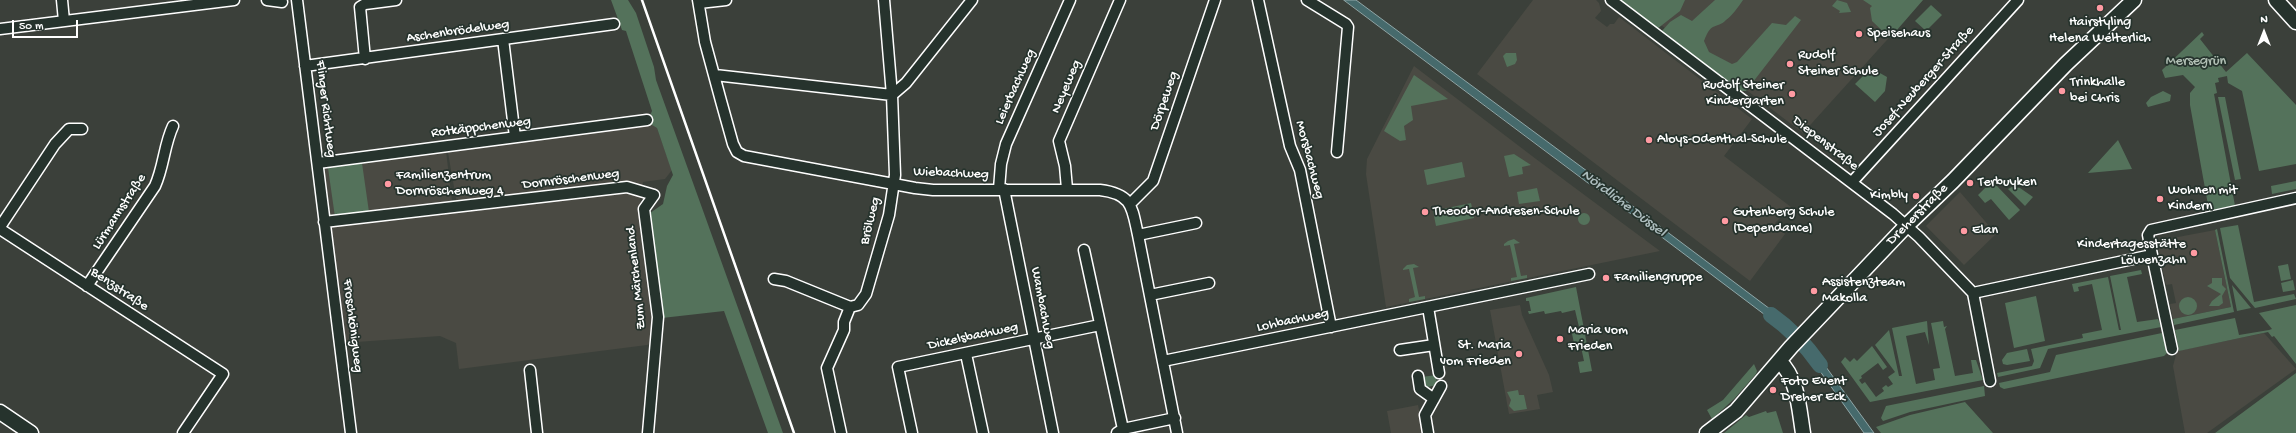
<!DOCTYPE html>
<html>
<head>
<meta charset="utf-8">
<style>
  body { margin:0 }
  #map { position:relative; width:2296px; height:433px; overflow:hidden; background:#3b403a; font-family:"Gochi Hand",sans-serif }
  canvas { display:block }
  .north { position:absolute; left:2244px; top:12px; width:40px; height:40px; -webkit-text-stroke:3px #26332d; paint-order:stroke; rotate:0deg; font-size:11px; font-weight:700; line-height:16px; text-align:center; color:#fff }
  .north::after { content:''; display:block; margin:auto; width:14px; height:18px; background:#fff; clip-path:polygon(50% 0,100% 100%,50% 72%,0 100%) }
  .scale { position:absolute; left:12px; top:20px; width:66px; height:18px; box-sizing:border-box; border:2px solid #fff; border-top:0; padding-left:5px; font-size:12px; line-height:14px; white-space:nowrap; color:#fff; -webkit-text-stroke:3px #26332d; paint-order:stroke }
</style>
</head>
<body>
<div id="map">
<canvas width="2296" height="433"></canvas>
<div class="north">N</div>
<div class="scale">50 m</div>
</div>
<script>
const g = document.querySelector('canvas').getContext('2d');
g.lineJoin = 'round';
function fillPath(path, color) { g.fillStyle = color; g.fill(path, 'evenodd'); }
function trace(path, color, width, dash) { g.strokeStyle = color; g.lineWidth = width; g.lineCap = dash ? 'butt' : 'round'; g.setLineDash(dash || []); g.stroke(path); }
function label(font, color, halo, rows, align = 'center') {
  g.font = font + ' "Gochi Hand",sans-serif'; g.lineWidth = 3.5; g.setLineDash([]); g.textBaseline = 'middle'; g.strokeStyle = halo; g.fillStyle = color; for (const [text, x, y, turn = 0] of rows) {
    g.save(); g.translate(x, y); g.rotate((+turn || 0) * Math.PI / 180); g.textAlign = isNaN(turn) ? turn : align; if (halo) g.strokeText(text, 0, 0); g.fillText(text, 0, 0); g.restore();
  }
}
fillPath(new Path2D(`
  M1533 0H1596L1599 3 1601 11 1595 18 1607 27 1610 24H1614L1619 17 1752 119 1724 156 1791 207 1775 223 1785 234 1750 281 1477 74Z
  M1662 0H1923L1803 133 1649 16Z
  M1414 66 1536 159 1660 251 1386 307 1366 174 1367 159Z
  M651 124 657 128 672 170 665 179 643 182 640 196 654 321 652 343 647 345 459 369 456 343 440 336 343 343 328 226 457 204 447 147Z
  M446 151 452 201 330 216 324 166Z
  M1960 192 1996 234 1964 265 1926 226Z
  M2215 230 2231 307 2173 319 2170 304 2176 303 2172 284 2166 285 2157 241Z
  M1520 305 1522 315 1549 375 1553 392 1537 395 1540 409 1509 414 1490 310Z
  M2264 333 2296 369 2207 433H2185L2173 366 2177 351Z
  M1418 405 1424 433H1391L1387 411Z`), '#4a4a43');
fillPath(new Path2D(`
  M611 0H628L636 13 654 67 656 80 783 433H768L724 311 662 318 650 213 663 204 667 186 673 175 657 128 647 122 652 111 626 31 622 30Z
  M1618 0H1685L1680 11 1657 29Z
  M1715 0H1743C1738 7 1733 15 1726 20 1716 30 1712 20 1704 41L1709 52 1732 64 1737 62 1772 23 1786 25 1795 16 1801 20 1746 91H1739L1661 32 1670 22 1681 15 1692 21Z
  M1837 0 1847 3 1851 12 1839 13 1840 11 1832 6Z
  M1863 0H1923L1890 38 1872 21 1870 8 1872 6Z
  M1931 5 1942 15 1926 31 1915 21Z
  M2202 32 2204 35 2200 39 2226 72 2247 53 2296 105V164L2259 171 2242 91 2228 83 2227 76 2218 78 2219 82 2215 83 2217 93 2214 94 2236 211 2210 216 2190 105V93L2195 87 2183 75 2165 78 2162 70Z
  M1506 53H1516L1517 60 1515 64 1507 67 1503 56Z
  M1871 68 1887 77 1885 91 1875 102 1855 84Z
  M1414 75 1448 99 1411 106 1413 120 1404 126 1406 140 1400 141 1384 131Z
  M2163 91 2171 95 2170 101 2148 107 2146 103 2151 97Z
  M2218 97H2225L2241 179 2235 180Z
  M2118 140 2132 169 2088 173Z
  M1514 154 1531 165 1522 167 1523 174 1509 177 1504 156Z
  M1462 162 1465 177 1427 185 1424 170Z
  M362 163 369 212 335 217 328 168Z
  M2296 181V189L2272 194 2271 186Z
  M1990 183 1997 186 2020 210 2009 220 1991 199 1985 203 1978 195Z
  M2012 187 2020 188 2033 197 2025 206 2008 189Z
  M1537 188 1540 201 1519 204 1517 192Z
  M1471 203 1474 218 1436 226 1433 211Z
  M1578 219a6 6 0 1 1 12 0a6 6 0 1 1-12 0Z
  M2238 225 2254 302 2294 294 2296 299 2255 308 2230 278 2220 228Z
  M2217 229 2234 312 2174 325 2173 319 2231 307 2215 230Z
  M1514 239 1520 243 1514 244 1521 276 1527 275V278L1511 281V278L1517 277 1510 245 1504 246V244L1508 241Z
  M1414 264 1419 267 1413 268 1419 297 1425 296V299L1409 302V299L1415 297 1409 269 1403 270V269L1407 265Z
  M2288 264 2291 279 2281 281 2278 266Z
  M2141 270 2142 274 2127 277 2137 322 2158 319 2161 327 2048 349 2040 368 1998 377 1997 373 2032 366 2034 361 2031 349 2083 338 2082 334 2102 330 2092 284 2078 287 2079 291 2074 292 2072 284 2108 277 2119 330H2121L2110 276Z
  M2212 278H2222V285L2226 289 2222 296 2223 303 2219 306H2209L2212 301 2221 294 2207 286 2212 283Z
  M2293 280 2295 290 2283 292 2281 283Z
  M2232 285 2251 308 2237 311Z
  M1576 287 1592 371 1580 373 1578 362 1584 361 1581 347 1575 348 1571 329 1579 327 1575 310 1562 313 1561 311 1545 314 1544 311 1529 314 1528 311H1531L1529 301H1526V298Z
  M2036 296 2045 341 2014 348 2005 303Z
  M2179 306a9 9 0 1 1 18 0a9 9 0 1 1-18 0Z
  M2296 305V364L2274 336 2272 337 2268 332 2179 351 2175 330 2235 318 2239 335 2269 330 2272 329 2259 313Z
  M1927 321 1929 345 1925 332 1906 336 1916 384 1935 380 1933 369 1940 368 1931 323 1943 321 1944 327 1947 326 1945 329 1955 376 1973 373 1971 360H1976L1983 380 1870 402 1841 362 1845 357 1850 362 1854 358 1857 361 1872 346 1887 367 1883 370 1878 363 1861 376 1862 378 1859 380 1862 384 1865 382 1876 397 1884 391 1882 388 1886 385 1888 387 1893 384 1888 377 1895 372 1875 345 1889 330 1899 376H1902L1892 328Z
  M2162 333 2167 353 2164 356 2004 389 2000 387 1999 383 2050 372 2056 355Z
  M2027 349 2030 361 2007 365 2003 364 2002 360 2007 353Z
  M1754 364 1757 371 1756 374 1734 399 1712 419 1707 410 1723 400Z
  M2296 373V433H2215Z
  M1436 375 1437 385 1423 388 1422 377Z
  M1984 386 1985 396 1910 412 1883 421 1881 418 1886 406Z
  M1518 390 1519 395H1524L1527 409 1514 411 1509 406 1511 400 1507 392Z
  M1965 402 1993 433H1881L1876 427 1910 415Z
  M1766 411 1767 413 1776 411 1783 433H1724L1746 415 1749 417Z`), '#54725b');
const water = new Path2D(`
  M1344 0H1356L1595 177 1590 184Z
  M1598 180 1790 324 1785 330 1594 186Z
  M1810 345 1874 433H1864L1805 350Z`);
fillPath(water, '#466a6c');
trace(water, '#90a6a7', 1);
trace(new Path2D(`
  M1771 315C1791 329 1806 345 1820 365`), '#466a6c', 16);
const street = new Path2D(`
  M62 0 64 21
  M267 0 282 2
  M297 0 351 433
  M698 0 705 42 721 101 733 144 737 152 744 156 915 188 933 190H1100C1133 194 1132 208 1138 235L1177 433
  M1258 0 1290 146 1300 170 1331 327
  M1307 0 1346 24 1348 27 1337 152
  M1611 0 1893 214 1919 237 1973 293
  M699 3 726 0
  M0 29 234 0
  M503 39 515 137
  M365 59 360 7 365 4 396 0
  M305 66 614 24
  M715 75 892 95 906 83 972 0
  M318 163 647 120
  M1852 182 2018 0
  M999 189 1001 164 1006 144 1070 0
  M1004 189 1053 433
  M1067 189 1065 166 1059 141 1120 0
  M1130 204 1153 181 1215 0
  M324 222 627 187 654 195 644 209 658 317 648 433
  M0 227 55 144 69 129H82
  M0 229 223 374 183 433
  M1138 235 1196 223
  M1084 250 1123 429
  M2152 255 2172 349
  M774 279 786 281 850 307
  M87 286 155 186C164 166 164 145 173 126
  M1973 293 2152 255 2148 235 2151 230 2296 198
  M1973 293 1990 381
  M1150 295 1209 283
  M850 307 858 305 866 294 889 215 895 175 892 95 884 0
  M1428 307 1439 373
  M1400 350 1434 345
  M966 354 983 433
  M1163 361 1589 274
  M530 370 537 433
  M1418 376 1420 389 1434 399
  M841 433 827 368 844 330V322L850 307
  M912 433 898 367 1100 325
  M1117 433 1123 429 1175 418
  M1428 433 1425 415 1441 386`);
const secondary = new Path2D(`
  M2276 0 2296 22
  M1779 361C1798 378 1799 409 1803 433
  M0 412 31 433
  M1707 433 1736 411 1791 347 1906 226 1953 181 2066 64 2134 0`);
trace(street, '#fff', 13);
trace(secondary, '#fff', 17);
trace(street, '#26332d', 10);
trace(secondary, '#26332d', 14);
trace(new Path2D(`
  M642 0 794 433`), '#fff', 2.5);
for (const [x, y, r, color] of [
  [2100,8,4,"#ff9aa2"],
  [1859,34,4,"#ff9aa2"],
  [1790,64,4,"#ff9aa2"],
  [2062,91,4,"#ff9aa2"],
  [1792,94,4,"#ff9aa2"],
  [1649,140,4,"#ff9aa2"],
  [1970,183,4,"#ff9aa2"],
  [388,184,4,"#ff9aa2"],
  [1916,196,4,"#ff9aa2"],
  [2160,199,4,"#ff9aa2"],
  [1425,212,4,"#ff9aa2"],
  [1725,221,4,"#ff9aa2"],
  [1964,231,4,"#ff9aa2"],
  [2194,253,4,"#ff9aa2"],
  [1606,278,4,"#ff9aa2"],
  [1814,291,4,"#ff9aa2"],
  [1560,339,4,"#ff9aa2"],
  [1519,354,4,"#ff9aa2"],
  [1773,390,4,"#ff9aa2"]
]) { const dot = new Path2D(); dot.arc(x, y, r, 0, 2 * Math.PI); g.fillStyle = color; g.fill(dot); trace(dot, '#26332d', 1.5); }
label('14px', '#fff', '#26332d', [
  ["Hairstyling",2100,23,"center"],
  ["Helena Welterlich",2100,39,"center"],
  ["Speisehaus",1867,34],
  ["Rudolf",1798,56],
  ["Steiner Schule",1798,72],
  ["Trinkhalle",2070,83],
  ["bei Chris",2070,99],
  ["Rudolf Steiner",1784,86,"right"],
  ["Kindergarten",1784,102,"right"],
  ["Aloys-Odenthal-Schule",1657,140],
  ["Familienzentrum",396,176],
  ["Dornröschenweg 4",396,192],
  ["Terbuyken",1978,183],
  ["Wohnen mit",2168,191],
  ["Kindern",2168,207],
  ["Kimbly",1908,196,"right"],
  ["Theodor-Andresen-Schule",1433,212],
  ["Gutenberg Schule",1733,213],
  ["(Dependance)",1733,229],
  ["Elan",1972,231],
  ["Kindertagesstätte",2186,245,"right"],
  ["Löwenzahn",2186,261,"right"],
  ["Familiengruppe",1614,278],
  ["Assistenzteam",1822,283],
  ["Makolla",1822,299],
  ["Maria vom",1568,331],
  ["Frieden",1568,347],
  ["St. Maria",1511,346,"right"],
  ["vom Frieden",1511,362,"right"],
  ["Foto Event",1781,382],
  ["Dreher Eck",1781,398]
], 'left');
label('14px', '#fff', '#26332d', [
  ["Aschenbrödelweg",458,32,-8],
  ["Josef-Neuberger-Straße",1924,82,-48],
  ["Leierbachweg",1016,87,-66],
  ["Neyeweg",1067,87,-67],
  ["Dörpeweg",1165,101,-71],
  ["Flinger Richtweg",325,109,83],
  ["Rotkäppchenweg",481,128,-7],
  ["Diepenstraße",1825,144,38],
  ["Morsbachweg",1309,160,75],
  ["Wiebachweg",951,174,2],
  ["Dornröschenweg",571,180,-7],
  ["Lürmannstraße",120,212,-57],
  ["Dreherstraße",1918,215,-45],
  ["Brölweg",871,221,-76],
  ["Zum Märchenland",637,278,-96],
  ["Benzstraße",119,290,34],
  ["Wambachweg",1042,308,79],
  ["Lohbachweg",1293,321,-12],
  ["Froschkönigweg",352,326,83],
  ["Dickelsbachweg",973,337,-12]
]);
label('14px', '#b2c0b5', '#26332d', [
  ["Mersegrün",2196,62]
]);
label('italic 15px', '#acbcbd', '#26332d', [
  ["Nördliche Düssel",1623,204,37]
]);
</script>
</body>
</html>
